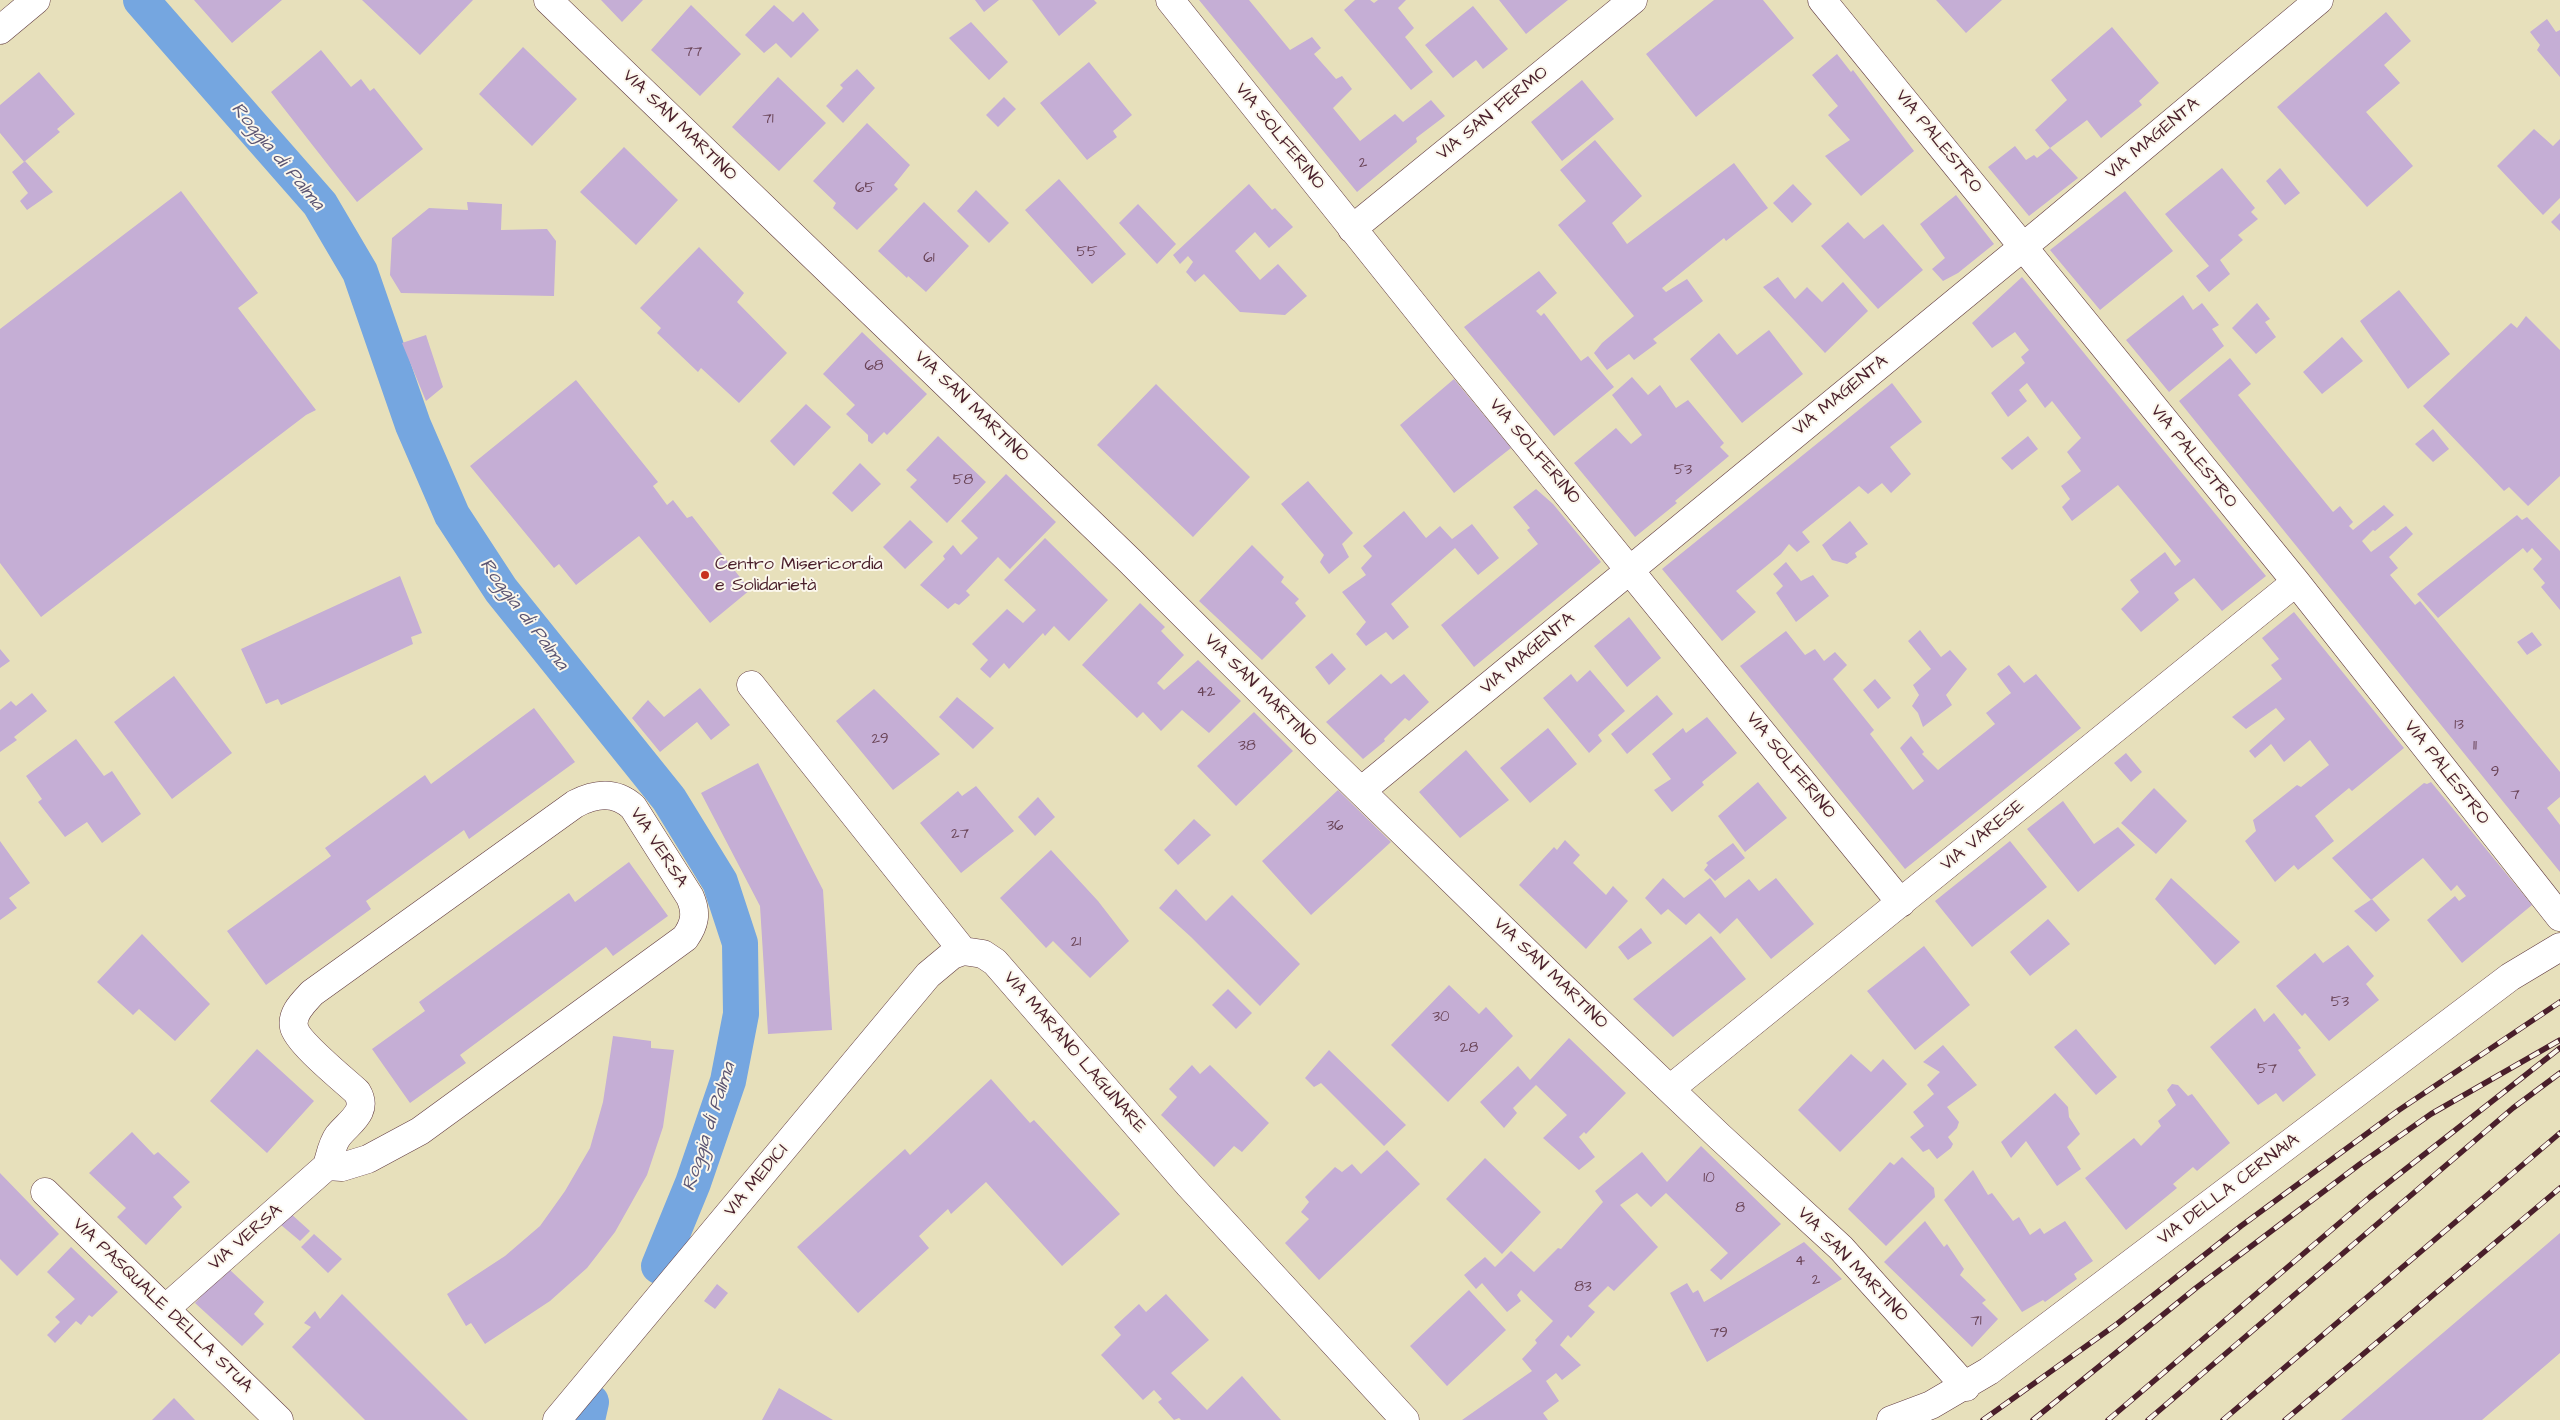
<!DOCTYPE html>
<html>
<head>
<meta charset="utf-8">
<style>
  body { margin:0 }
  canvas { display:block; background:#e7e0bb }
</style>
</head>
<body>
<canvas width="2560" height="1420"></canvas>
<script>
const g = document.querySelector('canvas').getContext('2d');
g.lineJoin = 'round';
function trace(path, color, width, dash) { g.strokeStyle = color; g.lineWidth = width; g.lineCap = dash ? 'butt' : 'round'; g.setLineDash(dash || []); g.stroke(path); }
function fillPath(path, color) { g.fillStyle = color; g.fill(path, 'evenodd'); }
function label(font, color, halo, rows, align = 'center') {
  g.font = font + ' "Architects Daughter",sans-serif'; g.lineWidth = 4; g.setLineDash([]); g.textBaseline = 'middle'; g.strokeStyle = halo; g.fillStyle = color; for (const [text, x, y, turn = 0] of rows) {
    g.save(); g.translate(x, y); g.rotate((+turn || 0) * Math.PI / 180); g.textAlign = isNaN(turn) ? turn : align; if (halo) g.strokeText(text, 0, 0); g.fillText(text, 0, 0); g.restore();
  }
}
trace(new Path2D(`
  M141 0 320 204 360 272 413 425 452 515 501 590 669 799 720 882 740 943 741 1014 728 1081 693 1183 659 1266
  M587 1420 591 1402`), '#75a6e0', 36);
fillPath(new Path2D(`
  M194 0H282L232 43Z
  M362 0H473L420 55Z
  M601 0H643L622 22Z
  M975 0H999L984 12Z
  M1032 0H1094L1097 3 1059 36Z
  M1199 0H1249L1290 50 1312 37 1321 48 1314 54 1336 79 1342 76 1352 89 1333 108 1360 141 1395 114 1403 122 1431 100 1445 116 1416 138 1417 142 1357 192Z
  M1355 0H1370L1374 3 1378 0H1406L1398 8 1414 28 1405 37 1433 72 1411 90 1344 10Z
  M1499 0H1568L1526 34Z
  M1714 0H1763L1794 38 1696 117 1646 54Z
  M1936 0H2002L1966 33Z
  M691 5 741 54 700 96 651 50Z
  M774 5 793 22 803 12 819 30 791 58 776 43 764 53 745 35Z
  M1473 6 1508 49 1483 69 1476 60 1453 78 1425 45Z
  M2386 12 2411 41 2384 65 2400 83 2366 112 2413 166 2367 207 2277 107Z
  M2547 19 2556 32 2560 30V77L2537 50 2540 45 2530 32Z
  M971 22 1008 62 989 80 949 38Z
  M2112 27 2159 83 2139 101 2142 105 2101 138 2087 120 2050 148 2078 178 2029 216 1988 167 2015 146 2026 160 2034 155 2037 158 2050 148 2035 130 2067 100 2051 80Z
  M523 47 577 99 532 146 479 94Z
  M321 50 351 87 361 79 370 91 374 88 423 149 357 202 271 92Z
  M1837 54 1851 72 1853 70 1914 151 1861 196 1825 156 1850 140 1828 115 1838 106 1812 75Z
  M1089 62 1132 115 1113 131 1117 137 1087 160 1040 103Z
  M857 69 875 88 843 123 826 106 843 88 840 85Z
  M39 72 75 114 57 129 60 132 24 162 0 133V105Z
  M778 77 826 123 779 171 732 127Z
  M1582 80 1614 119 1562 161 1531 122Z
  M1004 97 1016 109 998 127 986 115Z
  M867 123 910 165 894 185 898 189 857 230 833 208 836 203 813 181Z
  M2534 129 2553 146 2560 139V198L2543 215 2497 166Z
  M1595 140 1642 196 1612 223 1627 244 1734 163 1768 208 1726 241 1724 238 1662 288 1666 292 1687 279 1703 301 1653 339 1657 343 1634 360 1629 354 1607 370 1594 353 1602 343 1634 316 1558 225 1586 201 1560 170Z
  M624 147 678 200 636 245 580 192Z
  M25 161 53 192 27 210 20 201 28 193 12 172Z
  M2222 168 2255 208 2251 212 2258 219 2238 235 2243 240 2220 260 2230 274 2209 292 2196 276 2209 266 2165 214Z
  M2280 168 2300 193 2285 205 2266 181Z
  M1059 179 1126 254 1092 284 1025 210Z
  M1249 184 1272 210 1275 208 1293 227 1269 248 1255 232 1235 251 1260 280 1278 264 1307 296 1285 315 1240 312 1204 274 1195 282 1186 272 1193 262 1188 256 1180 264 1173 255Z
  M1793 184 1812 204 1792 223 1773 203Z
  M976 190 1009 223 989 243 957 211Z
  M181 191 258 293 238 308 316 410 306 415 41 617 0 563V329Z
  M2125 191 2173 251 2100 310 2050 250Z
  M1956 195 1994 244 1958 273 1943 281 1932 269 1945 258 1920 224Z
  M467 202 502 204 501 230 547 229 556 241 554 296 401 293 390 275 392 238 429 208 468 210Z
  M924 202 969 246 926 292 908 276 907 278 878 251Z
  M1138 204 1176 244 1157 264 1119 223Z
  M2560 213V231L2551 222Z
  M1848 222 1864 239 1883 224 1923 270 1878 309 1821 246Z
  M699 247 744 293 737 302 787 353 739 403 701 368 698 372 657 333 661 328 640 308Z
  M1539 271 1557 293 1536 311 1541 316 1544 313 1581 361 1588 356 1614 387 1554 436 1464 327Z
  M1778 277 1795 299 1807 287 1822 302 1843 282 1868 311 1825 353 1763 287Z
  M2022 277 2266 576 2222 611 2194 578 2174 593 2179 600 2141 632 2121 609 2139 592 2130 580 2165 552 2175 566 2181 561 2118 485 2072 521 2062 507 2070 499 2061 486 2081 471 2067 452 2081 438 2052 401 2045 408 2027 383 2019 390 2027 401 2008 417 1991 393 2025 363 2021 357 2029 350 2015 332 1992 348 1972 323Z
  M2399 290 2450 354 2408 389 2360 321Z
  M2183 295 2193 310 2202 303 2219 325 2212 329 2224 346 2169 392 2126 340Z
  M2257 303 2270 319 2265 322 2276 337 2256 354 2232 328Z
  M2526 316 2560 350V476L2528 506 2509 487 2504 491 2423 406 2511 323 2517 328Z
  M1769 330 1803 374 1742 423 1690 359 1719 333 1737 355Z
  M862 332 927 394 887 435 884 432 872 444 868 441V435L846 414 855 405 823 374Z
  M426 335 443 387 426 401 402 343Z
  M2342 337 2363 361 2322 394 2303 372Z
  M2230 358 2251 384 2238 395 2333 512 2340 506 2353 522 2349 526 2353 530 2384 505 2394 515 2375 531 2373 530 2362 541 2371 552 2406 526 2413 534 2389 557 2398 568 2390 575 2415 605 2420 601 2560 772V797L2547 808 2560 825V872L2179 401Z
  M1632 377 1648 395 1660 385 1676 408 1688 400 1724 443 1720 447 1729 456 1675 501 1677 503 1635 537 1574 463 1616 428 1631 444 1642 435 1612 395Z
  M1454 379 1511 448 1454 493 1400 425Z
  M576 380 658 482 653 486 667 505 673 500 687 518 692 516 750 590 710 623 639 536 576 585 559 564 554 568 470 466Z
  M1892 383 1922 422 1890 447 1911 474 1891 493 1882 483 1868 494 1859 486 1802 532 1810 542 1797 552 1789 544 1781 554 1736 591 1756 612 1722 641 1662 569Z
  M1156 384 1250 477 1193 537 1097 445Z
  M806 404 831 427 794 466 770 441Z
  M2433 429 2449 449 2433 462 2415 444Z
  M938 436 986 482 947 523 910 487 917 480 906 470Z
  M2028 436 2038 449 2012 470 2001 458Z
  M860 463 881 484 852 512 832 493Z
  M1006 474 1056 522 1010 569 998 557 966 591 970 595 959 605 955 603 948 609 920 585 945 559 943 556 953 545 961 555 978 538 961 521Z
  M1308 481 1353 533 1342 544 1349 557 1329 574 1320 562 1324 555 1281 504Z
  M1536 489 1553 504 1601 562 1474 667 1441 625 1538 544 1527 530 1530 528 1513 507Z
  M1404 511 1426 538 1440 526 1452 539 1472 524 1499 558 1478 575 1455 548 1391 604 1409 627 1393 640 1386 632 1366 646 1356 634 1366 622 1342 592 1366 575 1361 568 1372 556 1363 546Z
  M2517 515 2522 520 2527 517 2560 551V610L2541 587 2545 583 2533 569 2542 559 2532 548 2527 553 2523 548 2438 618 2417 594Z
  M910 520 933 542 905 569 883 547Z
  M1850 521 1868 544 1855 553 1857 557 1847 564 1832 560 1822 545Z
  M1045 538 1108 600 1069 641 1054 626 1045 636 1043 633 1009 669 1004 663 990 678 980 669 988 660 972 644 1007 609 1023 623 1036 610 1004 580Z
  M1252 545 1284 577 1281 582 1299 599 1295 603 1306 616 1262 660 1199 601Z
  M1786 562 1801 581 1813 575 1829 596 1796 622 1776 593 1783 586 1773 574Z
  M400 576 422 633 411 637 413 644 281 705 278 699 266 704 241 649Z
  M1140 603 1165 627 1161 631 1184 655 1157 683 1164 690 1198 660 1241 701 1209 733 1182 710 1161 731 1143 712 1137 718 1082 665Z
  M2294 612 2404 748 2352 791 2349 788 2315 816 2334 841 2298 870 2294 865 2275 882 2245 841 2256 831 2253 820 2297 785 2301 787 2329 765 2310 740 2284 762 2271 744 2255 758 2249 751 2285 719 2276 708 2246 729 2232 717 2282 679 2271 665 2279 659 2262 638Z
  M1629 617 1661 658 1627 687 1594 646Z
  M1920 630 1941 657 1950 650 1967 669 1946 695 1952 705 1923 727 1918 713 1912 706 1919 695 1913 685 1931 669 1908 641Z
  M1786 631 1805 655 1815 649 1824 661 1835 652 1847 665 1833 679 1874 730 1870 734 1913 790 1924 781 1900 748 1911 736 1924 752 1922 754 1938 770 1995 724 1986 713 2011 693 1997 674 2009 665 2024 683 2036 674 2081 728 1905 869 1740 666Z
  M2532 632 2542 645 2527 655 2517 642Z
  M0 649 10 661 0 668Z
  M1332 653 1346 669 1329 685 1315 667Z
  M1590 670 1625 711 1598 735 1602 741 1589 753 1543 698 1571 674 1577 682Z
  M1381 674 1391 684 1404 674 1429 702 1409 721 1405 718 1384 739 1385 741 1363 759 1326 722Z
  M174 676 232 753 172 799 114 722Z
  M1875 679 1891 698 1878 709 1863 690Z
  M700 688 730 725 711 740 697 722 660 752 632 718 648 700 664 717Z
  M874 689 940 754 893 790 836 721Z
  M32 693 47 711 14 737 17 740 0 752V710L11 701 16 706Z
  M1657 695 1673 714 1627 754 1611 734Z
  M957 697 994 728 973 749 939 717Z
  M534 708 575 762 469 839 464 830 366 901 371 909 266 985 227 931 331 856 325 848 425 775 431 784Z
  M1254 712 1293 751 1236 806 1197 766Z
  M1707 717 1737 753 1702 782 1704 785 1672 812 1654 790 1671 779 1652 754 1683 728 1686 733Z
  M1548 728 1577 764 1530 803 1500 768Z
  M76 739 104 776 112 771 141 814 102 843 87 822 65 837 38 802 42 799 26 776Z
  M1466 750 1509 800 1460 838 1419 792Z
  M2126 753 2142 772 2131 782 2114 763Z
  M758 763 823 890 832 1030 768 1034 760 906 701 793Z
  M1758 782 1787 818 1745 852 1718 816Z
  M2431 782 2532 905 2462 963 2427 920 2455 896 2459 901 2466 896 2457 885 2451 891 2423 858 2371 900 2332 858 2424 783 2427 784Z
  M976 786 1014 831 961 873 920 823 958 791 962 796Z
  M2154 788 2187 821 2156 854 2121 823Z
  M1338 790 1391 842 1311 915 1262 861Z
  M1038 797 1055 817 1035 836 1018 817Z
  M2063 801 2094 844 2118 827 2135 845 2078 892 2027 829Z
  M1194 819 1211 835 1178 865 1164 850Z
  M1565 840 1580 855 1573 863 1606 895 1613 886 1628 901 1586 949 1519 885 1554 847 1557 850Z
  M0 841 30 883 9 898 17 908 0 920Z
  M2010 841 2047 887 1972 947 1935 901Z
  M1733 843 1745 858 1715 881 1704 870 1708 865 1706 863Z
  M1051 850 1098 901 1129 941 1090 978 1053 941 1046 948 1000 898Z
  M629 862 668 916 613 956 606 947 460 1055 466 1063 410 1103 372 1049 425 1011 419 1002 569 893 575 902Z
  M1663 878 1684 898 1710 878 1725 898 1749 879 1759 891 1776 878 1814 924 1771 959 1737 918 1720 934 1699 913 1686 925 1668 909 1661 915 1645 898Z
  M2171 878 2240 942 2215 965 2155 899Z
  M1176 889 1206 921 1232 895 1300 964 1260 1006 1191 937 1159 908Z
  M2372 899 2390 920 2376 932 2354 911Z
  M2048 919 2070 944 2030 976 2010 952Z
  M1641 928 1652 943 1628 960 1618 947Z
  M142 934 210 1004 175 1041 139 1009 133 1015 97 982Z
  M1711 936 1746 979 1673 1037 1633 999Z
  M2348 945 2374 976 2366 984 2379 1000 2329 1041 2305 1013 2302 1016 2276 986 2315 953 2323 963Z
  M1924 946 1970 1005 1915 1050 1867 991Z
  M1449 985 1479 1014 1486 1007 1513 1036 1448 1102 1391 1045Z
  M1228 989 1252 1013 1236 1029 1212 1005Z
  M2255 1008 2264 1022 2274 1013 2301 1048 2298 1050 2316 1075 2283 1102 2276 1093 2258 1105 2210 1047Z
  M2076 1029 2117 1077 2096 1095 2054 1047Z
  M613 1036 651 1041V1048L674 1050 663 1127 647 1175 615 1232 587 1268 550 1301 485 1344 471 1323 466 1326 447 1294 505 1256 540 1226 565 1191 590 1148 603 1102Z
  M1569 1038 1626 1093 1586 1134 1584 1132 1579 1137 1595 1157 1579 1170 1543 1138 1567 1115 1536 1085 1513 1108 1517 1113 1504 1128 1480 1102 1518 1066 1530 1080Z
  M1943 1045 1977 1085 1947 1107 1959 1122 1957 1128 1948 1137 1953 1144 1951 1148 1937 1159 1929 1149 1923 1152 1910 1137 1924 1126 1913 1112 1934 1094 1927 1085 1940 1072 1923 1062Z
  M257 1049 314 1101 267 1153 210 1101Z
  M1329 1050 1406 1125 1384 1146 1321 1083 1314 1087 1305 1078Z
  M1851 1054 1871 1072 1883 1059 1907 1084 1840 1152 1798 1110Z
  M1192 1065 1200 1074 1210 1065 1269 1123 1242 1152 1234 1146 1214 1167 1161 1115 1177 1097 1169 1089Z
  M991 1079 1030 1123 1034 1120 1120 1214 1062 1266 986 1182 951 1214 948 1209 919 1236 929 1248 858 1313 797 1247 905 1149 910 1155Z
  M2172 1084 2178 1085 2188 1096 2192 1094 2230 1143 2197 1171 2193 1167 2173 1184 2177 1188 2126 1230 2085 1178 2134 1138 2141 1146 2161 1126 2158 1121 2176 1105 2167 1090Z
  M2055 1093 2068 1107 2069 1117 2080 1134 2067 1147 2081 1169 2057 1186 2026 1141 2011 1158 2001 1142Z
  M132 1132 154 1155 158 1152 190 1182 173 1197 182 1207 146 1245 117 1217 126 1208 89 1173Z
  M1701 1146 1781 1224 1721 1280 1710 1270 1728 1253 1666 1193 1651 1207 1637 1193 1620 1205 1658 1247 1614 1291 1608 1286 1588 1306 1595 1312 1571 1338 1568 1335 1560 1345 1581 1365 1562 1380 1556 1373 1546 1381 1559 1401 1543 1413 1548 1420H1462L1532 1371 1522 1359 1537 1343 1535 1340 1553 1321 1521 1290 1517 1295 1521 1301 1507 1312 1482 1283 1476 1289 1464 1275 1485 1257 1495 1267 1511 1251 1534 1272 1558 1248 1561 1249 1603 1202 1595 1191 1642 1152 1667 1182Z
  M1387 1150 1420 1184 1319 1280 1285 1243 1309 1219 1301 1212 1309 1202 1305 1197 1335 1167 1342 1172 1352 1164 1361 1174Z
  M1902 1157 1934 1188 1935 1197 1886 1246 1848 1209 1890 1162 1894 1165Z
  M1485 1158 1541 1212 1502 1254 1446 1199Z
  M1973 1170 1988 1195 1992 1193 2013 1221 2019 1217 2030 1235 2040 1228 2044 1234 2065 1221 2093 1261 2074 1274 2077 1279 2045 1302 2043 1300 2022 1312 1944 1200Z
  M0 1173 59 1234 17 1276 0 1259Z
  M290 1213 310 1231 300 1241 281 1225Z
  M1925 1221 1944 1247 1947 1244 1964 1269 1960 1275 1986 1300 1982 1303 1998 1319 1972 1347 1884 1262Z
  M2560 1233V1353L2482 1420H2341Z
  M314 1234 342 1259 328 1273 301 1247Z
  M1804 1242 1842 1279 1707 1362 1670 1293 1687 1283 1693 1293 1698 1290 1704 1302Z
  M71 1247 118 1292 92 1317 89 1315 81 1325 76 1321 55 1343 47 1335 60 1322 55 1317 75 1299 47 1272Z
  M230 1270 264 1302 254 1314 264 1324 242 1346 195 1303 218 1278 220 1280Z
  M717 1284 728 1293 715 1309 704 1301Z
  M1469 1290 1506 1330 1447 1386 1410 1346Z
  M342 1294 468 1420H365L292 1347 311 1327 304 1323 315 1311 320 1319Z
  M1166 1294 1209 1340 1171 1373 1207 1410 1242 1376 1281 1420H1181L1179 1418 1174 1420 1158 1402 1162 1399 1154 1390 1143 1400 1101 1355 1121 1335 1114 1327 1139 1304 1146 1312Z
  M779 1388 833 1420H762Z
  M174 1398 195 1420H152Z`), '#c5aed5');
const street = new Path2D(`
  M548 0 1130 561 1328 759 1555 980 1720 1137 1841 1248 1966 1387
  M1170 0 1449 349 1901 903
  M1822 0 2296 582 2560 917
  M0 30 36 0
  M1352 229 1633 0
  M751 685 963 951 983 954 995 962 1189 1185 1405 1420
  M1361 791 2046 228 2319 0
  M1670 1089 2296 582
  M45 1192 279 1420
  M165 1309 327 1166C330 1156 332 1144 338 1136 349 1122 369 1112 357 1092 344 1080 297 1042 294 1027 291 1013 304 1002 312 993L575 804C596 793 615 791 633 807L690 897C697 913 695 924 685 938L420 1131 368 1159 342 1167 327 1166
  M557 1420 928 975 952 955 963 951
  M1891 1420 1931 1405 1989 1371 2510 977 2560 947`);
trace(street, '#623c41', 29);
trace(street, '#fff', 28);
const rail = new Path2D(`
  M1983 1420 2117 1324 2241 1226 2399 1110 2560 1002
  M2033 1420 2196 1288 2360 1164 2431 1114 2560 1040
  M2108 1420 2370 1197 2560 1048
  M2148 1420 2513 1108 2560 1073
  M2223 1420 2560 1133
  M2285 1420 2560 1188`);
trace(rail, '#4a1f2b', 5.5);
trace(rail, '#fbf7ec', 4, [11]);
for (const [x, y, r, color] of [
  [705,575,5,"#c8321e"]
]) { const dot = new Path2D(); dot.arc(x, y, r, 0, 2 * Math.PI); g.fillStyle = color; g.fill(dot); trace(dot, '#fbf7ec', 2); }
label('15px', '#694356', null, [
  ["77",693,53],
  ["71",768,120],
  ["2",1363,164],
  ["65",865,189],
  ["55",1087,253],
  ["61",929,259],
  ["68",874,367],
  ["53",1683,471],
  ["58",963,481],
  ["42",1206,693],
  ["13",2459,726],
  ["29",880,740],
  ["38",1247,747],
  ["11",2475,747],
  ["9",2495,773],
  ["7",2515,796],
  ["36",1335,827],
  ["27",960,835],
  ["21",1076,943],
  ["53",2340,1003],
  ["30",1441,1018],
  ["28",1469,1049],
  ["57",2267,1070],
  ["10",1709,1179],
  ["8",1740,1209],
  ["4",1800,1262],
  ["2",1816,1281],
  ["83",1583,1288],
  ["71",1976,1322],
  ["79",1719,1334]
]);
label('18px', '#4a1f2b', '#fbf7ec', [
  ["VIA SAN FERMO",1493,114,-39],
  ["VIA SAN MARTINO",679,126,44],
  ["VIA SOLFERINO",1279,137,51],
  ["VIA MAGENTA",2153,139,-40],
  ["VIA PALESTRO",1938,142,51],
  ["VIA MAGENTA",1841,396,-39],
  ["VIA SAN MARTINO",971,407,44],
  ["VIA SOLFERINO",1534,452,50],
  ["VIA PALESTRO",2193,457,51],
  ["VIA MAGENTA",1528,654,-40],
  ["VIA SAN MARTINO",1260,691,45],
  ["VIA SOLFERINO",1790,766,51],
  ["VIA PALESTRO",2446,773,52],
  ["VIA VARESE",1983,836,-39],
  ["VIA VERSA",658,848,57],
  ["VIA SAN MARTINO",1550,974,44],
  ["VIA MARANO LAGUNARE",1074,1053,49],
  ["VIA MEDICI",757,1181,-50],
  ["VIA DELLA CERNAIA",2229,1190,-37],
  ["VIA VERSA",246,1238,-41],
  ["VIA SAN MARTINO",1852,1265,46],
  ["VIA PASQUALE DELLA STUA",162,1306,44]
]);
label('18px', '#4a1f2b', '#fbf7ec', [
  ["Centro Misericordia",715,565],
  ["e Solidarietà",715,586]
], 'left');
label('italic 19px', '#5b5573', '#fbf7ec', [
  ["Roggia di Palma",277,157,50],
  ["Roggia di Palma",523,615,53],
  ["Roggia di Palma",710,1127,-72]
]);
</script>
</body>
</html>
